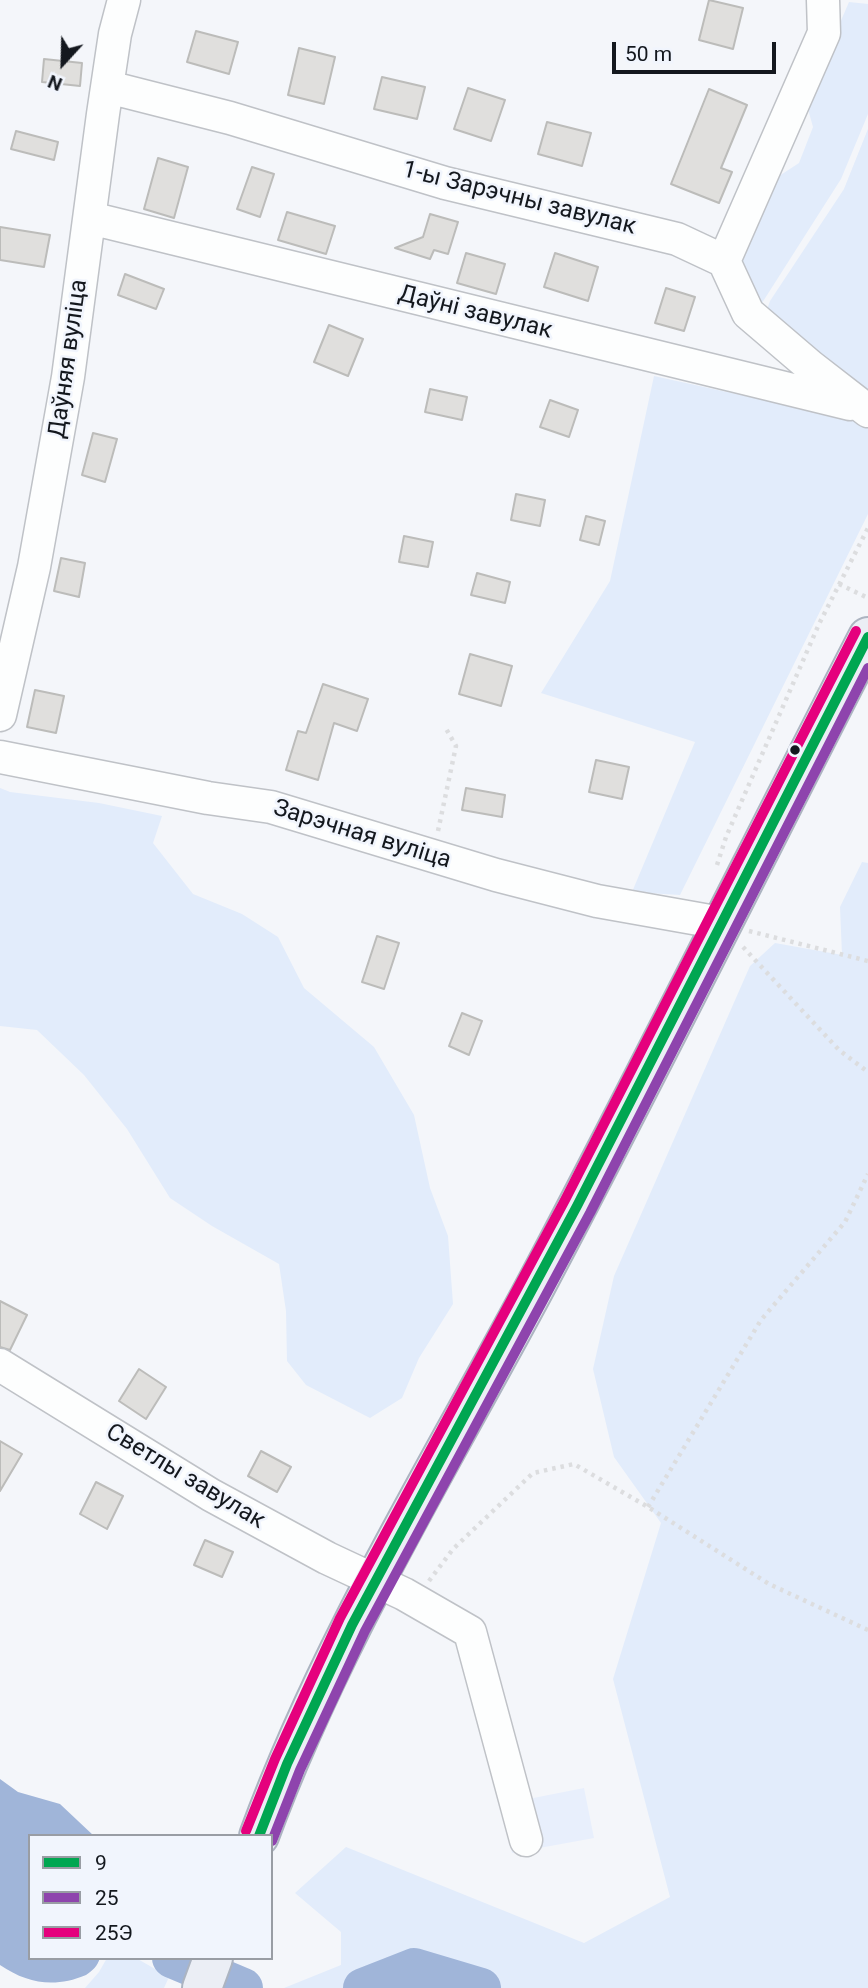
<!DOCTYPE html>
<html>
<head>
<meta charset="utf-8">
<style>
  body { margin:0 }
  #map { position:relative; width:868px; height:1988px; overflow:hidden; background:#f4f6fa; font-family:Roboto,sans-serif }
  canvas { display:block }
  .legend { position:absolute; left:28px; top:1834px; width:245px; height:126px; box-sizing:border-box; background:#f1f5fd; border:2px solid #999da4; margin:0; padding:9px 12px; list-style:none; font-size:21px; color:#14181e }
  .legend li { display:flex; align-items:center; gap:14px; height:35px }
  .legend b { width:35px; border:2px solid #999da4 }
  .north { position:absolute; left:28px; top:28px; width:70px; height:70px; -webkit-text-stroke:5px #f1f5fd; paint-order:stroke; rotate:202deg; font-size:19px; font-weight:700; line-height:28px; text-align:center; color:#14181e }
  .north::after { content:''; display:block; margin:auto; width:24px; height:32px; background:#14181e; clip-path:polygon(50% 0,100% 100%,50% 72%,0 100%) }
  .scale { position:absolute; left:612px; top:42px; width:164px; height:32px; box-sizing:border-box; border:4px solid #14181e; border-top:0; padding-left:9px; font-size:21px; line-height:24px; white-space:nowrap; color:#14181e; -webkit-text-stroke:5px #f1f5fd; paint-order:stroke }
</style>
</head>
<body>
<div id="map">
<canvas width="868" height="1988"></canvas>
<ul class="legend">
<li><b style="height:9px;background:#00a651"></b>9</li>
<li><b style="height:9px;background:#8e44ad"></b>25</li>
<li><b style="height:9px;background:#e5007d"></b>25Э</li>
</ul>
<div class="north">N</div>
<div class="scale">50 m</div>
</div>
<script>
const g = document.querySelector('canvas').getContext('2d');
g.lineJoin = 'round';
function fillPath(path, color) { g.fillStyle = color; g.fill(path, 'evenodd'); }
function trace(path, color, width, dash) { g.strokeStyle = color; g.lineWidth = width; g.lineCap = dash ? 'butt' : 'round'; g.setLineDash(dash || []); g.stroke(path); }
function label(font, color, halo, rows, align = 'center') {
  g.font = font + ' Roboto,sans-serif'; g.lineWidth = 5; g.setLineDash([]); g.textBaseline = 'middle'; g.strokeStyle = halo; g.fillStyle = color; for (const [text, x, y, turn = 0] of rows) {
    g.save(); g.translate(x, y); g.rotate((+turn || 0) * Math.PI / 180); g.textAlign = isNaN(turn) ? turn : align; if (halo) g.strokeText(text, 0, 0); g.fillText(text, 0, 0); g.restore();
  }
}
fillPath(new Path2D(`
  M584 1788 594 1838 512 1853 503 1804Z`), '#e8effc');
fillPath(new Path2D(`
  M849 2 868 4V114L841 179 762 303 736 258 773 180 799 163 813 127 806 102Z
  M868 129V396L765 315 770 301 844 189Z
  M654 376 859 421 868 427V514L680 895 632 892 695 742 541 693 610 581Z
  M0 788 10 792 99 803 162 816 153 843 193 894 242 914 278 937 304 988 374 1047 414 1115 430 1188 448 1236 453 1304 419 1358 402 1398 370 1418 306 1385 287 1361 286 1311 279 1264 212 1226 170 1198 127 1129 84 1075 37 1030 0 1026Z
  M862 862 868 863V1988H284L341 1965V1932L295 1893 346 1847 584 1943 670 1897 613 1679 661 1523 614 1457 593 1369 614 1276 750 966 775 943 842 955 840 907Z
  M107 1958H136L169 1977 164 1988H85L99 1972Z`), '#e2ecfb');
fillPath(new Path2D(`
  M0 1779 18 1792 60 1804 94 1836H30V1958H100C97 1967 93 1970 86 1975 55 1988 28 1984 0 1965Z`), '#a0b5d9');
trace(new Path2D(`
  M172 1958 243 1988
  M363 1988 414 1968 481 1988`), '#a0b5d9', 40);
const building = new Path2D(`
  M709 0 743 8 733 49 699 40Z
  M196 31 238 42 229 74 187 62Z
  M299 48 335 57 324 104 288 95Z
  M44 59 82 63 80 86 42 82Z
  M382 77 425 87 417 119 374 109Z
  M468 88 505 100 491 141 454 129Z
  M709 89 747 105 721 168 732 172 719 203 671 184Z
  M547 122 591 133 582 166 538 154Z
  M16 131 58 142 54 160 11 149Z
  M158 158 188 167 174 218 144 209Z
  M252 167 274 174 260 217 237 209Z
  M287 212 335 226 326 254 278 240Z
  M430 214 458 222 448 254 434 250 430 259 395 248 423 237Z
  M0 227 50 235 44 267 0 260Z
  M466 253 505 264 496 294 457 283Z
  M555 253 598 267 588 301 544 287Z
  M125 274 164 289 156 309 118 295Z
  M666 288 695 297 684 331 655 323Z
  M329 325 363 339 348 376 314 362Z
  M430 389 467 397 462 420 425 412Z
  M550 400 578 410 569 437 540 427Z
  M93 433 117 439 105 482 82 475Z
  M516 494 545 500 540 526 511 520Z
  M586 516 605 521 599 545 580 540Z
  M404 536 433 542 428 567 399 562Z
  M61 558 85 563 79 597 54 591Z
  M477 573 510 582 505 603 471 595Z
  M470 654 512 666 501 706 459 694Z
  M323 684 368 699 357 731 334 723 318 780 286 770 298 731 306 733Z
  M35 690 64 696 56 733 27 727Z
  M596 760 629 767 622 799 589 792Z
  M466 788 505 795 502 817 462 810Z
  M377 936 399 943 384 989 362 982Z
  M462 1013 482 1021 469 1055 449 1046Z
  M0 1301 27 1315 10 1350 0 1347Z
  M139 1369 166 1387 146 1419 119 1401Z
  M0 1441 22 1454 0 1491Z
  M261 1451 291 1467 277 1492 248 1476Z
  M96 1482 123 1496 107 1529 80 1514Z
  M205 1540 233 1552 222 1577 194 1565Z`);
fillPath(building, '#e0dfdd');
trace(building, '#bcbcba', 2);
const minor = new Path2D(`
  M108 87 230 118 445 183 677 239 724 261 748 313 810 366 868 411
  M90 218 850 404
  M724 261 824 33 823 0
  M0 715 34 567 68 377 103 114 115 34 124 0
  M0 757 208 798 271 807 496 875 597 901 721 923
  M0 1365 211 1495 327 1558 404 1594 470 1632 526 1840`);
const major = new Path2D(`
  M259 1836C330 1643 439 1467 535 1287 649 1072 757 853 868 637
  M202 1988 213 1958`);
trace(minor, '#bfc2c7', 35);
trace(major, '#acb4c1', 42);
trace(new Path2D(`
  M839 584 868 598
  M438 831 456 746 445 727
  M717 865 726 837 819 624 868 528
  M749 931 868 961
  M743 947 839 1050 868 1072
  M648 1507 761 1320 845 1222 868 1174
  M429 1581 453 1549 533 1473 574 1464 648 1507 769 1584 868 1630`), '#dcdddf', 4.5, [3.5, 5]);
trace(minor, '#fdfefe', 32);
trace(major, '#ebeef5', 38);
trace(new Path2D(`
  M259 1836 287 1764 352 1625 577 1206 868 637`), '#00a651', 10);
trace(new Path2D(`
  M272 1841 300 1770 365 1631 590 1213 868 668`), '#8e44ad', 10);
trace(new Path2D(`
  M246 1831 275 1759 340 1618 565 1200 856 631`), '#e5007d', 10);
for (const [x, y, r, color] of [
  [795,750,6,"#14181e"]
]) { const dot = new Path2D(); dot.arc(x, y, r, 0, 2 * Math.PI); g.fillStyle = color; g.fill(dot); trace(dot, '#f1f5fd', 2.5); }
label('24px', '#14181e', '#f1f5fd', [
  ["1-ы Зарэчны завулак",519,199,14],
  ["Даўні завулак",475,313,14],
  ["Даўняя вуліца",69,359,-82],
  ["Зарэчная вуліца",362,835,17],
  ["Светлы завулак",185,1477,31]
]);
</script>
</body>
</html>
